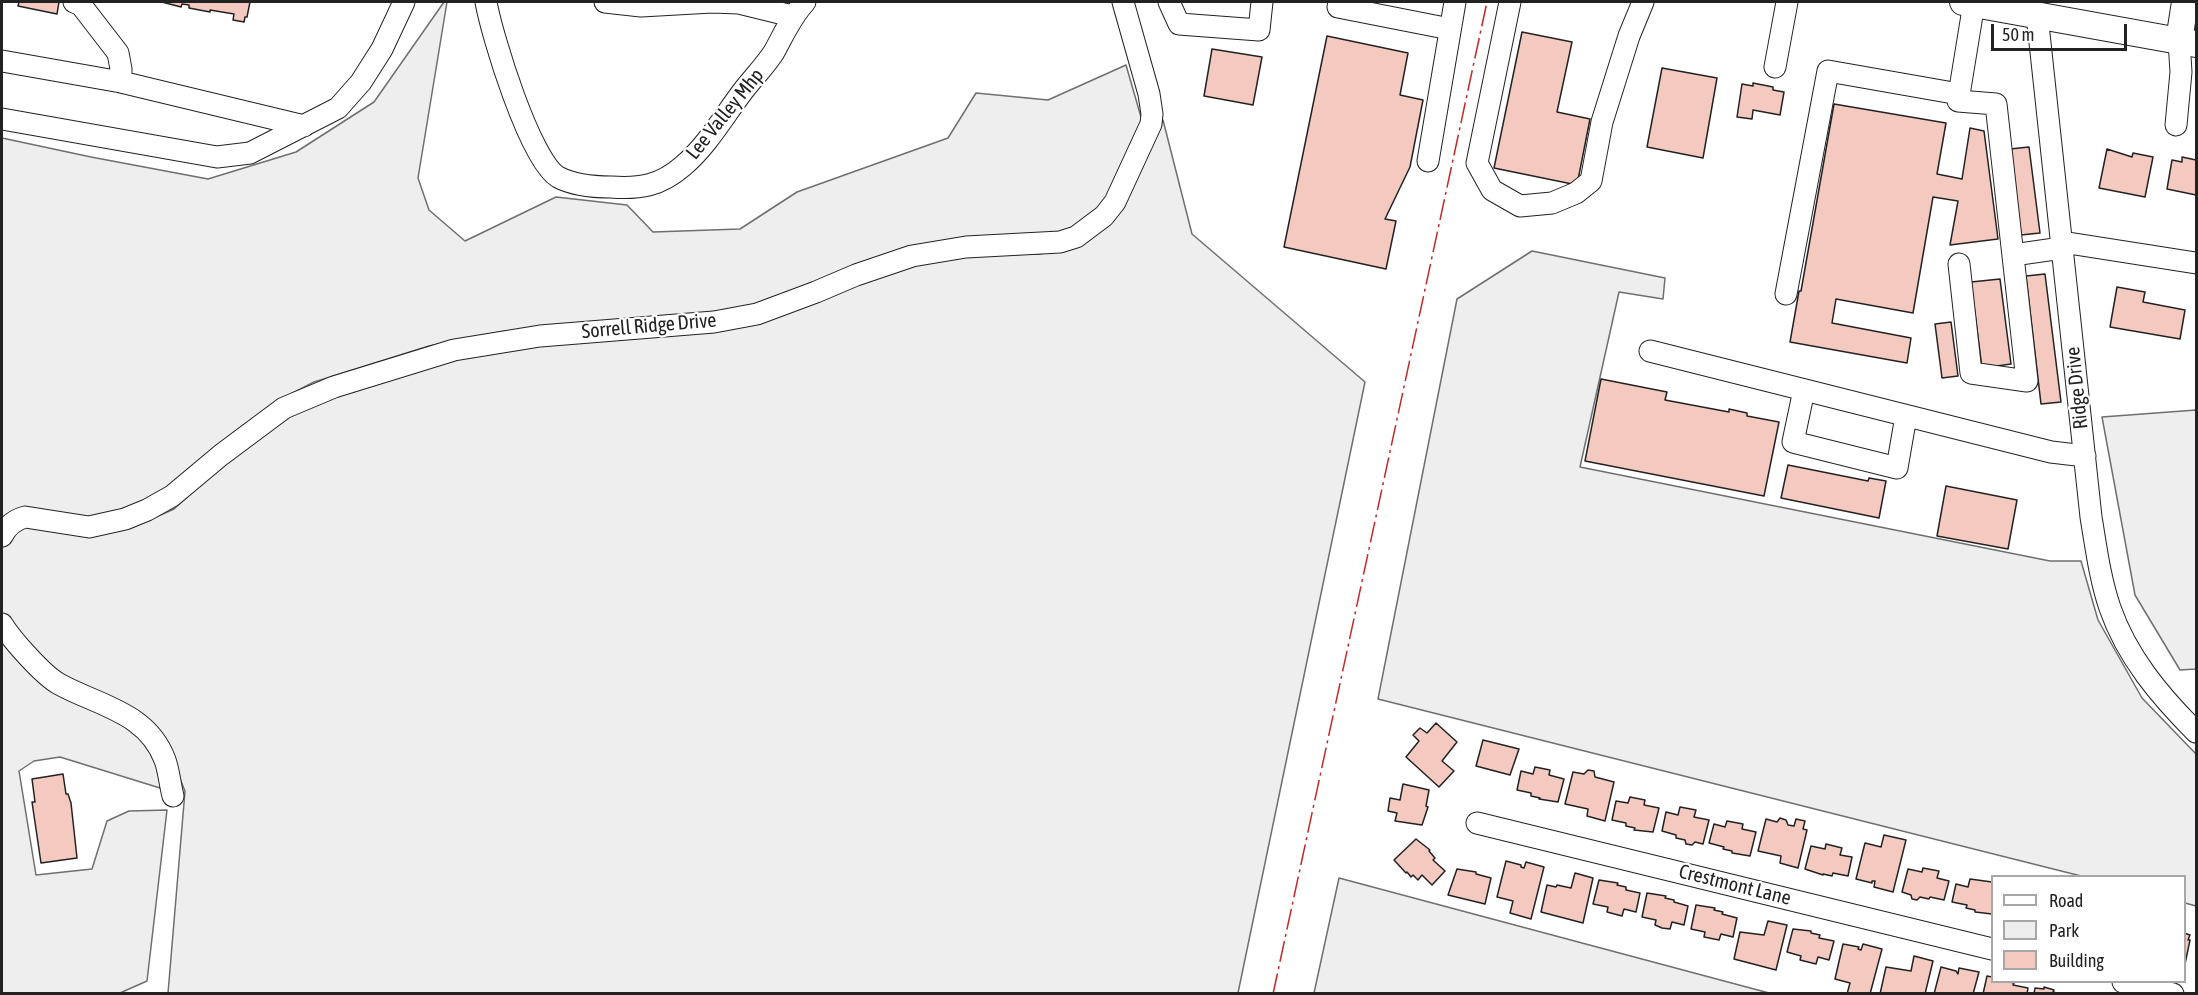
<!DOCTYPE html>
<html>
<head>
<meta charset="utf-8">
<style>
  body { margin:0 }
  #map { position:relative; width:2198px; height:995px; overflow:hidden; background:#fff; font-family:"Asap Condensed",sans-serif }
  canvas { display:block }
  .frame { position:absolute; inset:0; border:3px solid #222; pointer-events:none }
  .legend { position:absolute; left:1991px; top:875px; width:195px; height:108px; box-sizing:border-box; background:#fff; border:2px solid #a7a7a7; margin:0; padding:8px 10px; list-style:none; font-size:18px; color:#222 }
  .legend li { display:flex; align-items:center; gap:12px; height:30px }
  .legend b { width:30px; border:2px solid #a7a7a7 }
  .scale { position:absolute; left:1991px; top:24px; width:136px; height:27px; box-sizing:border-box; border:3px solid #222; border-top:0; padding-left:8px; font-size:18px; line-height:21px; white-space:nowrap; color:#222; -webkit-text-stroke:4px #fff; paint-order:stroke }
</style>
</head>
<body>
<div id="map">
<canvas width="2198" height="995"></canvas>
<div class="frame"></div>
<ul class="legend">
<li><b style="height:8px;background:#fff"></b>Road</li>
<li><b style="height:16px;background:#eee"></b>Park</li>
<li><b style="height:16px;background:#f3c9c0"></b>Building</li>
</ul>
<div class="scale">50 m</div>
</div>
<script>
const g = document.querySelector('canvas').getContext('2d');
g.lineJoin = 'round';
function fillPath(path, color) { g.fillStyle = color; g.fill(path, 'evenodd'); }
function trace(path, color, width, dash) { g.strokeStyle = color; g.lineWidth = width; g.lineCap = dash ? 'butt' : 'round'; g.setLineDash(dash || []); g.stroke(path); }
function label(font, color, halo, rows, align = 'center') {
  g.font = font + ' "Asap Condensed",sans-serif'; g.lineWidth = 4.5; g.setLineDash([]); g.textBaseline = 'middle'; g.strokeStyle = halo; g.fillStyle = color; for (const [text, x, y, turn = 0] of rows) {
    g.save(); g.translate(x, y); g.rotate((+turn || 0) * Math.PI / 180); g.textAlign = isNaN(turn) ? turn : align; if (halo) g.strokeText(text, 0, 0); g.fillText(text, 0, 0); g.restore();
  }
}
const green = new Path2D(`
  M444 2H447L418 178 429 210 465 241 556 197 627 205 653 232 740 229 797 192 948 138 976 93 1048 100 1126 65 1143 124 1101 211 1077 230 973 241 762 304 712 316 505 331 429 346 314 382 279 400 164 493 98 519 2 521V138L91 157 208 179 296 152 374 102Z
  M1163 120 1192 234 1365 382 1238 993H168L185 791 169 752 52 671 2 614V546L18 525 131 528 174 509 226 461 286 417 317 399 434 362 504 348 713 330 886 271 972 255 1040 254 1083 243 1128 198Z
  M1532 251 1665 278 1663 299 1619 292 1580 467 2050 561H2081L2098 620 2142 698 2196 754V906L2185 903 2184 876H2081L1378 699 1457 299Z
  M2196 410V669L2180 670 2135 595 2102 417Z
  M2 634 123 720 144 737 162 772 160 788 60 757 34 761 19 771 36 875 92 869 107 821 129 811 167 810 147 981 120 993H2Z
  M1339 878 1769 993H1314Z`);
fillPath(green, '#eee');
trace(green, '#6f6f6f', 1.5);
const building = new Path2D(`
  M19 2H59L57 14 18 6Z
  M162 2H250L247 17H245L244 22 233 20 234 14 210 10V12L189 8V5L182 4 181 7Z
  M1522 32 1572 42 1557 112 1590 119 1577 185 1494 168Z
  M1327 36 1408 53 1400 95 1423 100 1410 167 1385 219 1396 221 1386 269 1284 247Z
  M1212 49 1262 57 1253 105 1204 96Z
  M1662 68 1717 78 1703 158 1647 147Z
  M1753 83 1773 87V90L1784 92 1780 115 1753 110 1752 119 1737 117 1742 84 1753 86Z
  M1834 104 1946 123 1937 174 1962 179 1970 128 1984 131 1998 239 1950 245 1958 201 1933 197 1913 313 1836 299 1832 323 1911 338 1907 363 1790 342 1799 291H1801Z
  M2029 147 2040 233 2021 235 2010 149Z
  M2107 149 2132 157 2133 153 2153 157 2145 197 2099 188Z
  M2182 157 2196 160V195L2167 189 2172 160 2182 162Z
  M2045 274 2061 402 2041 404 2026 276Z
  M2000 279 2011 364 1982 368 1971 282Z
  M2117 287 2145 292 2143 302 2185 310 2180 339 2110 327Z
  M1951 322 1958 376 1942 378 1935 324Z
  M1601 379 1667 392 1665 400 1729 412V409L1747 413V416L1779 422 1764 496 1585 461Z
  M1788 465 1868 481 1869 478 1886 481 1879 518 1781 498Z
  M1946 486 2017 500 2008 549 1937 536Z
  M1436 723 1457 742 1442 761 1454 771 1439 787 1406 757 1419 741 1413 735 1420 728 1427 733Z
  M1483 740 1519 749 1510 775 1476 766Z
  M1535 767 1550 770 1549 775 1564 779 1558 802 1539 799 1540 798 1531 796V793L1517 790 1521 771 1533 774Z
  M1588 770 1594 771 1595 777 1614 782 1605 821 1587 816 1588 809 1565 804 1573 772 1584 774Z
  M63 774 66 794H68L71 803 77 858 41 863 32 802H35L32 779Z
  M1403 784 1429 790 1426 806 1428 807 1422 825 1395 821 1397 813 1388 811 1390 798 1400 800Z
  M1630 797 1645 800 1644 805 1659 808 1653 832 1634 830 1635 828 1626 826V823L1612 820 1616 801 1628 803Z
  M1680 807 1696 810 1694 817 1709 820 1703 844 1695 842 1692 845 1686 844 1685 840 1676 838V835L1662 831 1666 812 1678 815Z
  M1780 818 1786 820 1788 825 1794 826 1796 819 1805 821 1803 829 1807 830 1798 868 1780 863 1781 856 1758 851 1766 819 1777 822Z
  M1727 821 1743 824 1742 829 1756 832 1750 856 1732 853V851L1723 849 1724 847 1709 843 1714 824 1725 827Z
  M1884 835 1906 840 1893 892 1874 887 1875 881H1872V883L1856 879 1865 843 1881 847Z
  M1416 839 1430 850 1429 851 1435 858 1433 860 1445 871 1432 885 1422 875 1418 880 1413 875 1411 877 1407 872 1406 873 1394 860Z
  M1826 844 1842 848 1840 855 1852 857 1848 876 1833 873 1832 876 1823 874V875L1805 869 1811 846 1825 849Z
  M1506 861 1521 865V867L1524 868 1526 862 1544 867 1531 919 1510 913 1513 901 1497 897Z
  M1923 868 1939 871 1937 878 1949 881 1944 900 1930 897 1929 899 1920 897 1917 900 1912 899 1911 895 1902 892 1908 869 1922 872Z
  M1457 869 1476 872V874L1491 878 1485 904 1448 895Z
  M1575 873 1593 878 1583 923 1541 912 1547 885 1556 887 1557 885 1571 888Z
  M1970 879 1992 882V914L1975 912V910L1966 908 1967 905 1952 902 1956 884 1968 887Z
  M1599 880 1618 883 1617 885 1626 887V890L1640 893 1636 912 1624 909 1622 916 1607 912 1608 907 1593 904Z
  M1647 893 1666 896 1665 898 1674 900V902L1688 906 1684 925 1672 922 1670 929 1662 928 1655 925 1656 920 1642 917Z
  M1696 905 1715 908 1714 910 1723 912 1722 914 1737 918 1733 937 1721 934 1719 940 1704 937 1705 932 1691 929Z
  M1768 921 1787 925 1776 970 1734 959 1740 932 1764 935Z
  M1793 929 1811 931V933L1820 935 1819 938 1834 941 1829 960 1818 957 1816 964 1800 960 1801 956 1787 952Z
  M2184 933 2190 935 2188 940H2190L2185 964Z
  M1843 944 1859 947 1858 949 1861 950 1863 944 1882 949 1870 994H1847L1850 983 1835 979Z
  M1914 956 1933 961 1925 994H1880L1886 967 1911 971Z
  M1941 967 1956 971 1958 974 1959 968 1979 972 1973 994H1934Z
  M1987 976 1992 977V982H2010L2014 983 2013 985 2028 988 2027 994H1983Z
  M2044 987 2054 990 2053 992 2061 994H2034L2035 988 2044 989Z`);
fillPath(building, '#f3c9c0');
trace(building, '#222', 1.5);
const minor = new Path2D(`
  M74 2 81 5 118 53 121 69V82
  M486 2C492 36 530 160 558 177 573 185 595 187 611 187 640 189 660 186 683 166 707 146 724 116 743 91 753 78 765 66 774 52 784 34 791 17 805 2
  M605 2 641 6 712 2 739 3 792 16
  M1169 2 1179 24 1259 30 1262 2
  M1339 2 1338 7 1450 29
  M1510 2 1477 163 1492 190 1520 206 1552 203 1576 193 1591 181 1602 122 1629 36 1643 2
  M2037 15 2091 517C2096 547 2100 579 2110 608 2127 657 2160 696 2196 732
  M2 61 121 82 304 126
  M1775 67 1787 2
  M2 119 217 157 250 153 338 108 361 82 382 49 404 2
  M2176 125 2181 72 2179 41
  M1428 161 1455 2
  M2062 242 2196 263
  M2013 255 2062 248
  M1959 264 1971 373 2027 381 1996 104 1958 101 1974 3
  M1786 294 1828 71 1959 94
  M1650 351 2051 452 2085 456
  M1804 390 1793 442 1897 468 1906 416
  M2 536C7 526 14 520 25 517L89 527 125 519 147 510 172 496 221 455 284 408 334 387 454 350 540 336 714 322 757 314 816 292 856 275 912 256 966 247 1060 242 1076 237 1104 216 1115 202 1151 124 1152 114 1149 94 1123 2
  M2 624C12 640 43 675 59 684 99 706 147 712 165 760 169 771 170 785 173 796
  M1477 823 1992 949
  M2123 982 2173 994`);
const major = new Path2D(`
  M1963 2 2196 44
  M2179 41 2185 2`);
trace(minor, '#222', 23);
trace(major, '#222', 28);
trace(minor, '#fff', 21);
trace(major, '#fff', 26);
trace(new Path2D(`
  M1273 994 1487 2`), '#c62828', 1.5, [21, 4.5, 3, 4.5]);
label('20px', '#222', '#fff', [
  ["Lee Valley Mhp",725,114,-51],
  ["Sorrell Ridge Drive",649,326,-5],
  ["Ridge Drive",2077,388,-96],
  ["Crestmont Lane",1735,885,14]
]);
</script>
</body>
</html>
